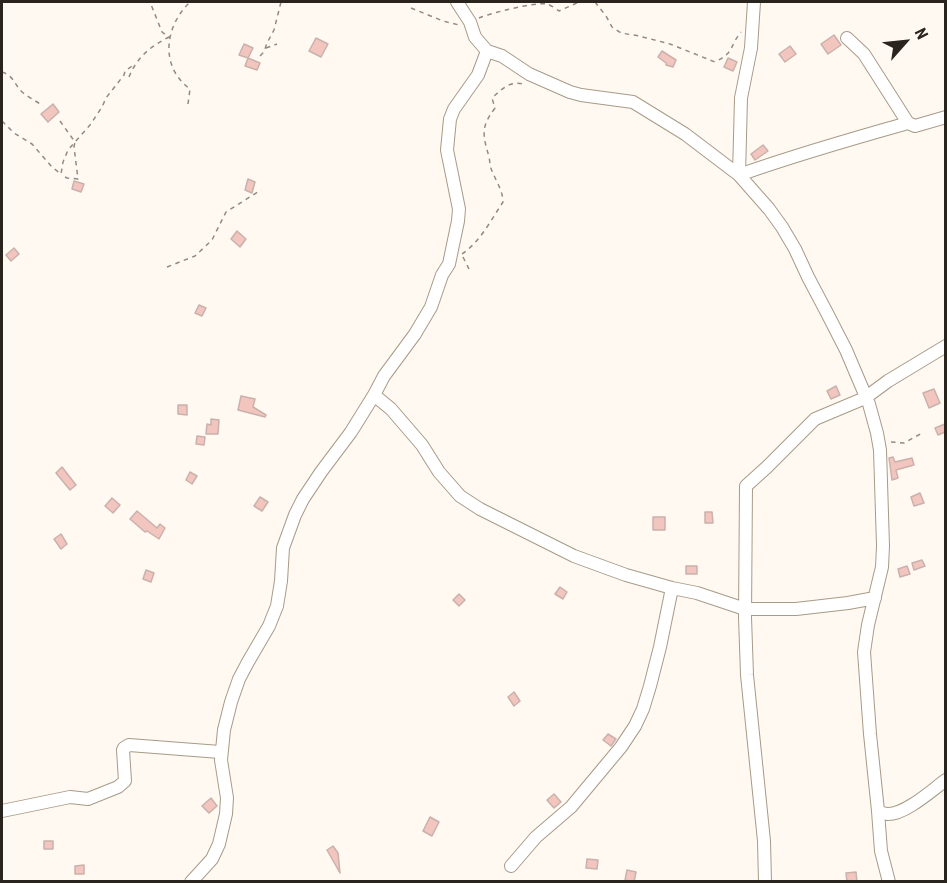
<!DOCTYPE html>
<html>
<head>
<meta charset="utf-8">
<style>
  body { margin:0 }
  #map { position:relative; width:947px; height:883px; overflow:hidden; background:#fff9f1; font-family:"Roboto Condensed",sans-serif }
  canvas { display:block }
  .frame { position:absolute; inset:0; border:3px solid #29241d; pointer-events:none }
  .north { position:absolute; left:875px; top:12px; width:60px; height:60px; -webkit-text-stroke:4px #fff9f1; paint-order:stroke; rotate:63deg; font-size:16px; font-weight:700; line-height:24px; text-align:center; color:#29241d }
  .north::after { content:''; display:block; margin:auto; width:21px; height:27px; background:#29241d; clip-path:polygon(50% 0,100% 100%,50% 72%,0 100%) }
</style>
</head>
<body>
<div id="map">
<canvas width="947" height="883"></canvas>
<div class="frame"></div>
<div class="north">N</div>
</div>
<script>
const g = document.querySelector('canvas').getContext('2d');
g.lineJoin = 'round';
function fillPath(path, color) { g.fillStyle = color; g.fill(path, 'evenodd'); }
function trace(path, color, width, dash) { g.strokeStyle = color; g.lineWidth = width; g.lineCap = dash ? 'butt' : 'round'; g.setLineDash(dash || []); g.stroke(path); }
const building = new Path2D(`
  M834 35 841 45 828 54 821 44Z
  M316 38 328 44 321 57 309 51Z
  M244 44 253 48 248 58 239 55Z
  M790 46 796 54 785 62 779 54Z
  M662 51 676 60 673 67 666 65V63L658 57Z
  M248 58 260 63 257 70 245 66Z
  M728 58 737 62 733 71 724 67Z
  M53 104 59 112 48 122 41 114Z
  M763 145 768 151 755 160 751 154Z
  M248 179 255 182 252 193 245 190Z
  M74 181 84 184 81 192 72 189Z
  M237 231 246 239 240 247 231 239Z
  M14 248 19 254 11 261 6 255Z
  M199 305 206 308 202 316 195 313Z
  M836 386 840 395 831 399 827 391Z
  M934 389 940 403 929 408 923 393Z
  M241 396 255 399 253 407 266 415 265 417 238 410Z
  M178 405H187V415L178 414Z
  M211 419 219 420 218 434H206L207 424 211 425Z
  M945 424V432L938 435 935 428Z
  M197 436 205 437 204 445 196 444Z
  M893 457 895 462 912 458 914 465 896 470 898 478 892 480 889 458Z
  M62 467 76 485 70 490 56 473Z
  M190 472 197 476 192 484 186 480Z
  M920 493 924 503 914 506 911 497Z
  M260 497 268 502 262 511 254 506Z
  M112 498 120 505 113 513 105 506Z
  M137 511 157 528 160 524 165 528 159 539 147 531 145 532 130 519Z
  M705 512H712L713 523H705Z
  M653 517H665V530H653Z
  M61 534 67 544 61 549 54 539Z
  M922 560 925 566 914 570 912 563Z
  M686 566H697V574H686Z
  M907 566 910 574 900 577 898 569Z
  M146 570 154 573 151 582 143 579Z
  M560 587 567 592 563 599 555 594Z
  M459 594 465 600 459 606 453 600Z
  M514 692 520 701 514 706 508 697Z
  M608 734 616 739 611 746 603 740Z
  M554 794 561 802 554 808 547 800Z
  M211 798 217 806 209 813 202 806Z
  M430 817 439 822 432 836 423 831Z
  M44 841H53V849H44Z
  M333 846 338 853 340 873 327 850Z
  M587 859 598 860 597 869 586 868Z
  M84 865V874H75V866Z
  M627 870 636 872 634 882 625 880Z
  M856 872 857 882H847L846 873Z`);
fillPath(building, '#f2c6be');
trace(building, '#cab1ac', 1.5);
const minor = new Path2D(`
  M457 2 470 22 475 37 487 51 502 56 529 74 570 92 581 95 633 102 685 134 739 175 769 209 782 227 795 249 808 277 827 313 846 350 869 404 877 433 880 450 883 546 882 567 868 625 864 652 870 734 878 811 881 851 889 882
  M754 2 751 48 741 98 739 175C795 155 851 139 908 123L915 126 946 117
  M847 38 864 54 908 123
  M374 395 391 409 422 445 439 472 460 496 480 509 574 556 626 575 672 588 697 593 745 609H796L848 603 875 598
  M2 811 70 797 88 799 118 787 125 781 123 750 124 748 129 745 220 752
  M878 811C880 812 886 814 888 814 906 814 932 790 946 780
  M511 866 536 837 571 807 621 747 635 726 643 709 650 686 660 647 672 588
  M191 882 212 859 219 844 226 814 227 798 221 760 224 730 231 702 239 679 248 662 269 626 277 606 281 581 283 548 295 515 303 499 321 472 351 432 374 395 384 376 415 334 431 307 442 275 449 264 458 221 459 209 447 150 450 119 454 109 478 75 487 51
  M765 882 764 841 747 675 745 617 746 486 767 467 815 419 865 398 888 381 946 346`);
trace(minor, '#a79b88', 14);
trace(new Path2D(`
  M595 2 606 16 612 27 621 33 639 36 670 44 715 62C735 52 729 47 741 32
  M411 8 443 21 459 25
  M479 18C491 13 534 2 547 4 551 5 556 9 559 11L579 2
  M266 48 277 44
  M260 56 264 52 267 43 274 30 281 2
  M2 72C14 76 14 84 22 92 28 97 36 101 43 106
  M129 77C137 57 151 46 169 37L162 32 150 2
  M188 104 190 89C159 66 165 26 190 2
  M2 121 14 133 32 144 52 167 61 174 63 162 68 150 90 125 102 107 106 98 124 75 125 71 135 64
  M60 121 75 142 74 147 78 179 67 178 62 175
  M462 254C480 242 491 220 503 202 503 191 496 181 492 171 490 167 490 162 489 157 483 135 480 128 495 108L492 98C502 89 509 81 523 84
  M463 257 469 269
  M167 267 195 256 212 240 226 212 261 190
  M891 442 904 443 924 432`), '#908a83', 1.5, [4.5, 4.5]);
trace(minor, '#fff', 12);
</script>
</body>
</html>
